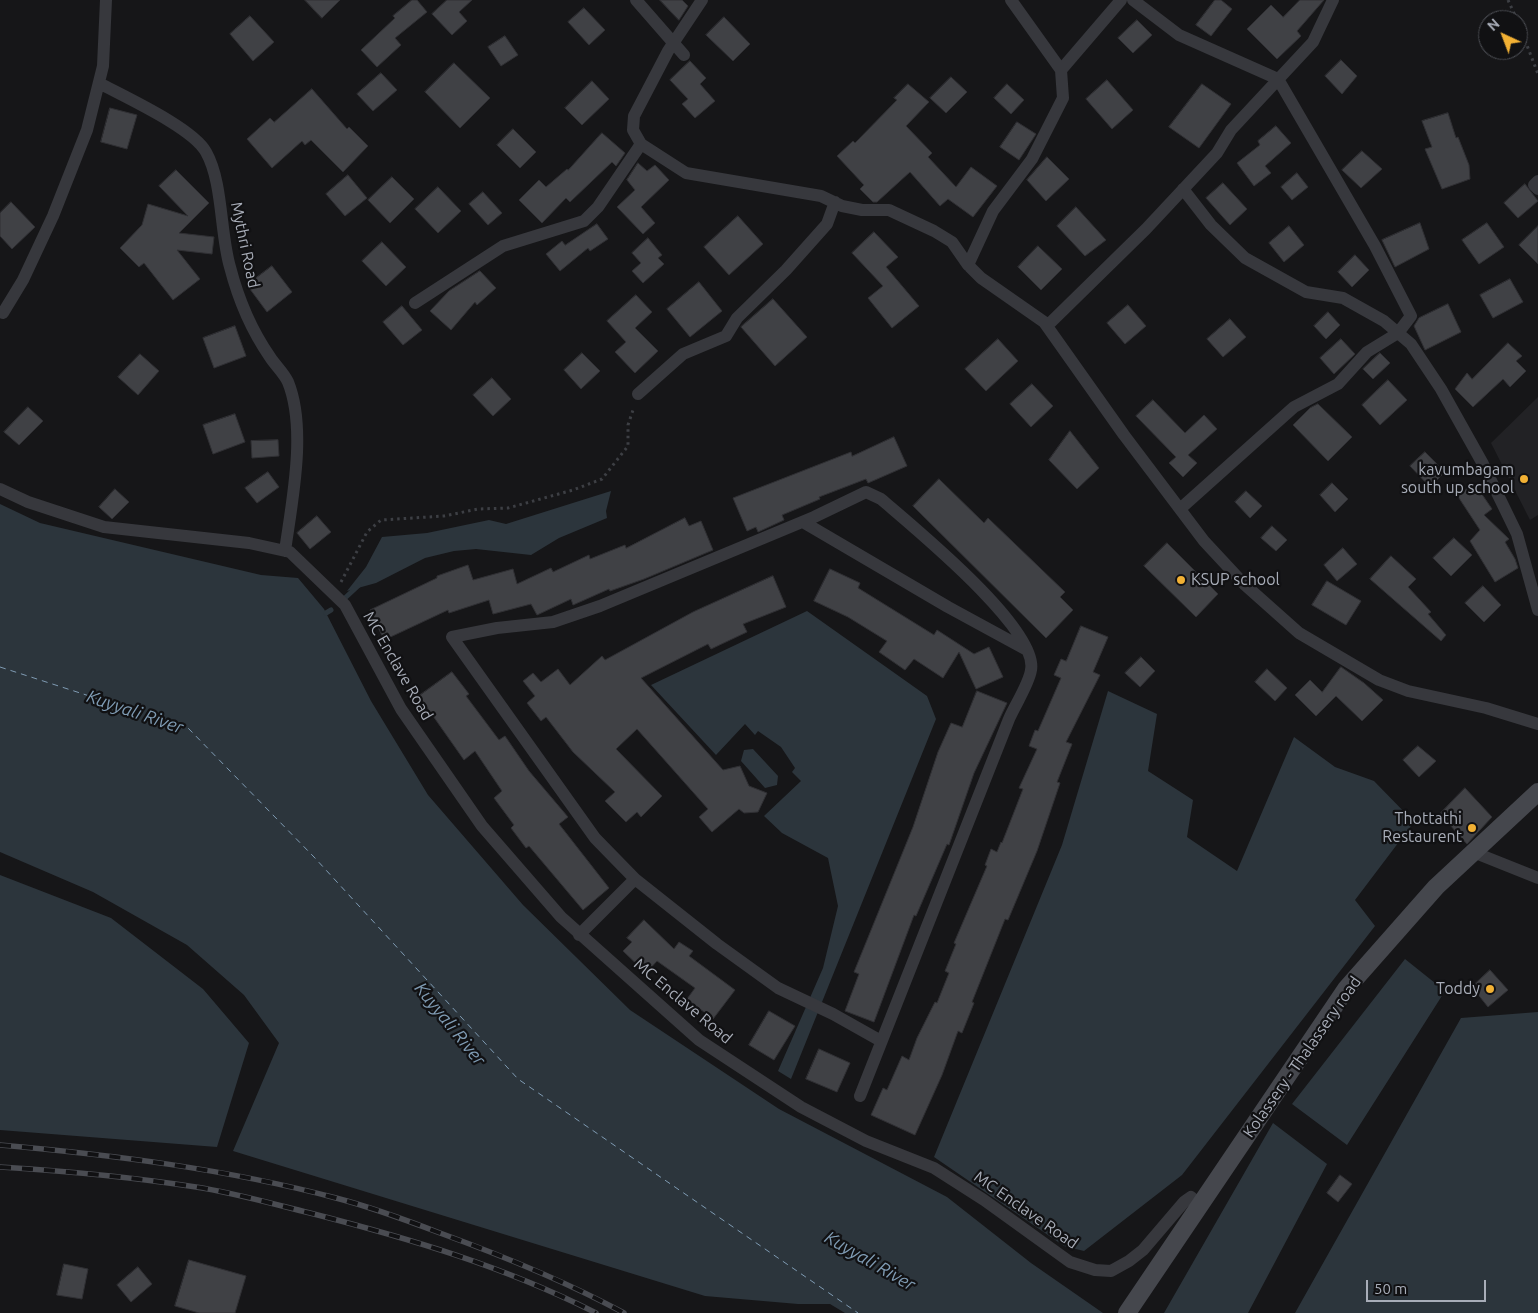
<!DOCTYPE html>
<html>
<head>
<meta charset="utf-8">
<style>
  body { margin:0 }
  #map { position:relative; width:1538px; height:1313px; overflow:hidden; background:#161618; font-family:Ubuntu,sans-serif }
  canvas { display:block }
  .north { position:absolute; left:1478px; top:10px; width:50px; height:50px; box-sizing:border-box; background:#111113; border:1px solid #4d4f55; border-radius:50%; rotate:317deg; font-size:14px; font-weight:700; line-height:20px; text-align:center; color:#a8adb8 }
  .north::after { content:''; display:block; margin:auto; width:18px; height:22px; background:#f2b134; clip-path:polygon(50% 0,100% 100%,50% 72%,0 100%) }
  .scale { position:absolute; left:1366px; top:1280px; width:120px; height:22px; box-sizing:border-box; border:2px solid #a8adb8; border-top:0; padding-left:6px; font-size:15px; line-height:18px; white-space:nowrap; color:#a8adb8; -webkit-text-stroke:4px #111113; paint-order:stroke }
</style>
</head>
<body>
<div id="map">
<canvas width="1538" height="1313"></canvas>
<div class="north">N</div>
<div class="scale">50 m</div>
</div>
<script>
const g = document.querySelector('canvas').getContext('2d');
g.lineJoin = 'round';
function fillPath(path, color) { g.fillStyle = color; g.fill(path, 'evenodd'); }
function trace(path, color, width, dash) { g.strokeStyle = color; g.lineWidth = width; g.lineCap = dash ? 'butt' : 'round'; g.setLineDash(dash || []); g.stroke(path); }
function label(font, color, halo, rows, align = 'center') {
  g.font = font + ' Ubuntu,sans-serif'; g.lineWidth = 4.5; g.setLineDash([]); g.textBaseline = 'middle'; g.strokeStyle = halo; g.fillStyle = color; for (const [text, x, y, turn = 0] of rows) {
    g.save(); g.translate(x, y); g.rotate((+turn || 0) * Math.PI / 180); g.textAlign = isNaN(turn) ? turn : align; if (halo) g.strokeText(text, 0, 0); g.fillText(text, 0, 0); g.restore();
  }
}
fillPath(new Path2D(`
  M1538 397V515L1530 520 1491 443Z`), '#222225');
fillPath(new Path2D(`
  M611 491 606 511 607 518 559 538 531 555 476 549 454 551 425 558 376 583 347 591 366 567 382 537 427 533 489 520 506 524Z
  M0 504 40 523 261 575 298 578 324 609 371 701 428 795 523 905 630 1010 779 1109 947 1197 1031 1263 1103 1313H845L830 1304H798L705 1296 233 1151 279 1043 244 995 187 945 93 892 0 852Z
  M807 611 927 696 936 719 791 1079 778 1071 823 968 838 906 828 858 782 833 764 816 801 781 792 772 795 768 781 747 758 731 755 735 745 724 716 755 651 685Z
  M1108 691 1157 714 1148 771 1193 800 1187 837 1237 871 1294 737 1335 767 1374 781 1414 822 1355 900 1375 926 1182 1175 1084 1251 1064 1246 934 1157 1062 845Z
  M753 749 778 776 777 785 765 788 741 761 744 750Z
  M0 875 111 918 203 989 249 1043 217 1147 0 1130Z
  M1405 959 1445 991 1347 1145 1292 1104Z
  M1538 1012V1313H1295L1461 1018Z
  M1273 1123 1327 1164 1248 1313H1164Z`), '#2c353c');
trace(new Path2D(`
  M345 598 359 585
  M326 613 331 610`), '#2c353c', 5);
trace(new Path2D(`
  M0 667 188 728 314 857 518 1079 858 1313`), '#7f9bb3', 1, [6, 5]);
const building = new Path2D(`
  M305 0H340L322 18Z
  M412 0H417L427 12 395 38 401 45 377 67 361 50 395 18 393 16Z
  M447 0H472L459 12 467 21 452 35 432 14Z
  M660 0H682L688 6 679 20Z
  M1215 0H1221L1232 9 1211 36 1196 25Z
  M1300 0H1324L1297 31 1301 36 1277 59 1247 29 1271 5 1283 17Z
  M584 8 605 30 589 45 568 22Z
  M250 16 274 42 253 61 230 34Z
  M724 17 750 44 733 61 706 35Z
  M1137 20 1152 35 1133 53 1118 38Z
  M505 36 518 55 501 66 488 47Z
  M1341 60 1357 76 1342 94 1325 76Z
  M690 61 706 78 700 84 715 101 695 118 682 104 688 99 670 80Z
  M454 63 490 98 460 128 425 92Z
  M381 73 397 90 373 111 357 94Z
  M951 77 967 92 946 113 930 98Z
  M1107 80 1133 110 1112 129 1086 99Z
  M592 81 609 99 582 125 565 108Z
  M908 84 929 102 906 126 932 153 928 157 956 187 971 167 997 186 973 217 948 199 940 206 910 172 877 202H873L860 189 864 185 837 156 853 141 855 143 897 100 894 98Z
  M1007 84 1024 100 1011 114 994 98Z
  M1202 84 1231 104 1199 148 1169 127Z
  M312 89 347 129 349 127 368 146 343 172 311 140 305 145 302 141 272 168 247 139 270 118 274 122Z
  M110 108 137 115 127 149 101 142Z
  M1448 113 1456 138 1458 137 1469 165 1470 179 1442 189 1425 149 1432 147 1422 121Z
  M1017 122 1036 134 1019 160 1000 147Z
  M1276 126 1291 143 1265 166 1271 173 1254 186 1237 163 1260 145 1258 141Z
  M513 129 536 152 520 168 497 145Z
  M602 133 625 153 616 166 612 162 570 202 566 198 542 223 519 200 539 180 546 187 567 169 568 170Z
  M1362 151 1382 169 1361 188 1342 170Z
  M1047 157 1069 179 1046 201 1027 180Z
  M638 163 647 171 655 165 669 180 641 207 655 223 643 234 617 207 635 190 627 180Z
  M176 170 209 203 179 233 214 237 212 254 177 250 200 279 173 300 144 263 139 267 120 248 142 225 148 204 188 216 159 186Z
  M1297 173 1308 187 1292 200 1281 187Z
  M348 175 367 198 345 216 326 194Z
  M392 177 414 199 390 223 368 200Z
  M1223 183 1247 209 1230 225 1206 198Z
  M1525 184 1538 201 1518 218 1504 203Z
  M438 187 461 211 438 233 415 209Z
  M483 192 502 213 488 225 469 204Z
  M11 202 35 227 12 249 0 236V213Z
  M1076 207 1106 240 1085 256 1057 226Z
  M738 216 763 244 729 275 704 247Z
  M1420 223 1429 249 1395 267 1382 240Z
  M1487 223 1504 247 1479 264 1462 240Z
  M597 224 608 239 590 251 588 248 560 271 546 254 562 241 565 245Z
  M1289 226 1304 245 1284 262 1269 243Z
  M1538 226V264L1519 245Z
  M874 232 898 257 886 267 919 306 892 328 868 298 883 286 852 253Z
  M648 238 662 255 658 258 664 264 643 283 632 271 641 263 632 253Z
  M382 242 406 267 386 286 362 261Z
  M1038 246 1062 269 1041 290 1018 267Z
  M1355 255 1369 270 1352 287 1338 272Z
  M272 266 292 292 267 312 247 285Z
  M480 271 496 288 477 305 475 302 451 330 430 311 449 291Z
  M1510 279 1523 302 1493 318 1480 295Z
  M699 282 722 311 690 337 667 309Z
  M636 295 652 312 635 328 658 351 635 373 615 352 626 342 607 321Z
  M773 299 807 337 775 366 741 327Z
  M1448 304 1461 332 1425 350 1414 326 1419 318Z
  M1128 305 1146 326 1125 344 1107 323Z
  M402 306 422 330 403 345 383 322Z
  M1328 312 1340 325 1326 339 1314 326Z
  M1230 319 1246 337 1223 357 1207 339Z
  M235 326 246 356 214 368 203 338Z
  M998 339 1018 361 986 391 965 369Z
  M1341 339 1355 354 1334 374 1320 358Z
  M1508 343 1522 356 1516 361 1526 371 1510 387 1503 379 1473 407 1455 389 1467 373 1472 379Z
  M582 353 600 371 581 389 564 370Z
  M1380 353 1390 363 1373 379 1363 369Z
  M140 354 159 371 138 395 118 377Z
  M492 378 511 399 493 416 473 395Z
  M1388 380 1407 400 1380 425 1362 405Z
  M1032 384 1053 406 1031 427 1010 404Z
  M1153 400 1185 433 1204 415 1217 429 1188 455 1197 463 1183 477 1169 463 1176 457 1136 416Z
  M1318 404 1352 437 1328 461 1293 425 1310 408Z
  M28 407 43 421 19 445 4 432Z
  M235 414 245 442 213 454 203 425Z
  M1070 431 1099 468 1077 489 1049 460Z
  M894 437 907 466 868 483 866 479 819 497 820 499 782 515 784 520 758 532 756 527 747 531 733 498 851 452 852 456Z
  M278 440 279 456 252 458 251 441Z
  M1425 452 1445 472 1430 487 1410 466Z
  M268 472 279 487 257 503 245 488Z
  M939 479 984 523 988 518 1065 592 1060 597 1073 610 1046 638 913 506Z
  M1332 483 1348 499 1335 512 1320 495Z
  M1475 484 1492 509 1484 515 1509 539 1505 542 1515 559 1518 568 1495 582 1470 541 1480 530 1457 495Z
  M115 489 129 502 112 519 99 507Z
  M1246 491 1262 506 1250 518 1235 502Z
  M317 516 331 532 310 549 297 533Z
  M685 518 689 526 701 521 713 550 644 579 610 591 609 589 573 605 571 599 537 615 531 604 493 614 489 600 449 613 448 610 384 640 370 610 437 578V576L468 565 473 580 513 569 517 584 551 568 553 572 589 555 590 559 625 545 626 548Z
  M1272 526 1287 540 1276 551 1261 538Z
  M1454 538 1472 555 1451 576 1433 558Z
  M1167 543 1218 594 1196 617 1144 566Z
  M1343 548 1357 564 1337 581 1324 565Z
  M1391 556 1416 579 1408 587 1431 612 1428 614 1446 635 1441 641 1370 579Z
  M830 569 860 583 858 588 934 635 937 630 974 654 989 647 1003 677 976 689 959 652 943 678 914 659 905 670 879 652 887 641 848 617 814 601Z
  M773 576 786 607 743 624 747 632 711 649 708 644 641 678 723 770 740 766 749 786 767 793 758 812 744 813 739 809 712 832 699 817 708 809 637 729 616 749 662 796 641 817 637 812 626 822 605 801 615 792 573 752 546 717 541 721 527 703 535 696 523 681 533 673 541 682 558 669 570 685 602 656 605 660 693 612Z
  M1327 581 1361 601 1346 625 1312 605Z
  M1483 586 1501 605 1484 622 1465 603Z
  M1081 626 1108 637 1093 672 1100 675 1066 742 1072 744 1057 782 1060 783 1037 851 1008 920 1005 919 972 1002 974 1003 962 1033 958 1031 942 1075 915 1135 871 1115 883 1088 887 1090 902 1056 909 1060 917 1038 935 1002 937 1003 949 973 945 971 956 944 954 943 987 866 985 865 991 849 997 852 1001 842 1002 843 1023 789 1019 788 1037 749 1029 746 1035 730 1038 731 1061 678 1054 675 1061 659 1066 661Z
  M1141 657 1155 671 1140 687 1125 673Z
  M1341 667 1364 683 1383 700 1362 721 1336 696 1316 716 1295 695 1310 680 1322 692Z
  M1267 669 1287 688 1275 701 1255 682Z
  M452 672 469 694 466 696 499 740 505 736 529 771 568 817 559 824 609 888 583 910 529 846 526 848 511 828 514 825 494 798 502 791 475 751 464 760 419 696Z
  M977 691 1007 703 974 773 949 845 947 844 916 916 914 915 874 1022 845 1011 859 974 854 972 913 827 938 752 951 723 962 727Z
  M1418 746 1436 761 1419 777 1403 760Z
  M1465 788 1492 817 1467 844 1440 814Z
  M644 920 674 949 679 942 693 951 689 956 735 990 713 1019 687 999 695 988 657 961 646 973 623 951 632 942 627 938Z
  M1490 970 1508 990 1488 1007 1472 987Z
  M769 1011 795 1026 774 1060 749 1045Z
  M819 1049 850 1063 837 1092 806 1079Z
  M1340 1175 1352 1184 1338 1202 1327 1193Z
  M189 1260 246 1276 235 1313H199L175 1306Z
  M64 1264 88 1269 82 1299 57 1295Z
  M138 1267 152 1284 131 1302 117 1285Z`);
fillPath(building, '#404145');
trace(building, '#303034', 1);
trace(new Path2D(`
  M1508 0 1517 20
  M1518 22 1538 74
  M341 582 367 532 381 520 444 516 478 509 508 508 573 490 602 479 628 446V425L634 407`), '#3d3f44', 3, [2.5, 4]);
trace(new Path2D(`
  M636 0 684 55
  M702 0 668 51 634 116 633 130 641 144 686 173 821 196 842 206 862 210H889L934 231 952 242 968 265
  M1011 0 1061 70 1063 98 1032 159 993 211 968 265 981 278 1044 322 1124 435 1204 541 1244 584 1299 633 1379 680 1408 691 1486 708 1538 724
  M1133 0 1179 35 1278 79 1375 246 1411 316 1398 333 1367 352 1338 384 1294 407 1180 509
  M1061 70 1121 0
  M99 83C125 97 193 128 206 152 223 182 220 233 230 267 238 298 252 331 270 357 275 365 284 373 288 382 307 429 292 501 285 551
  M1538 181 1534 185 1538 189
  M1183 189 1211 225 1245 258 1306 292 1343 298 1384 321 1411 344 1441 389 1483 464 1517 534 1538 610
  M415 303 503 246 584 221 598 207 641 144
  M3 313 23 280 53 216 87 130 103 66 106 0
  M1047 326 1146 229 1217 153 1231 130 1313 42 1333 0
  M638 394 683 354 726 336 737 318 786 270 827 224 835 202
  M0 489 28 502 104 527 249 543 290 552 345 605 401 709 482 826 561 917 699 1040 801 1107 866 1141 934 1168 984 1200 1070 1262 1095 1270 1111 1271 1129 1261 1143 1250 1184 1202 1191 1197 1201 1206
  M803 522 948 607 1027 650
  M1473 852 1538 878
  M635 879 717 944 778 988 833 1014 881 1041
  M579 935 635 879 595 838 452 637 497 628 553 622 600 606 814 517 866 492 881 499C912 526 1039 629 1031 670 1029 684 1015 705 1009 719L860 1096`), '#37383d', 12);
trace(new Path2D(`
  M1127 1313 1346 989 1436 887 1538 792`), '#45474d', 18);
const rail = new Path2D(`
  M0 1145C114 1155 226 1169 336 1198 371 1207 406 1220 440 1233 503 1256 565 1281 624 1313
  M0 1167C66 1171 131 1177 196 1187 235 1193 273 1204 310 1213 408 1238 506 1267 596 1313`);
trace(rail, '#4a4c52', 5.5);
trace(rail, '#111113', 4, [11]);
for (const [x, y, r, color] of [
  [1524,479,5,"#f2b134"],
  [1181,580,5,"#f2b134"],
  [1472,828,5,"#f2b134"],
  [1490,989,5,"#f2b134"]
]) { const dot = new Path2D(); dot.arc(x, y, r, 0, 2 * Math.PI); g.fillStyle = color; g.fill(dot); trace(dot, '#111113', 2); }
label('16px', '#a8adb8', '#111113', [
  ["Mythri Road",245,245,78],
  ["MC Enclave Road",398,666,60],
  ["MC Enclave Road",683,1001,40],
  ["Kolassery - Thalassery road",1302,1057,-55],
  ["MC Enclave Road",1026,1210,35]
]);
label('16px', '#a8adb8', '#111113', [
  ["kavumbagam",1514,470],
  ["south up school",1514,488],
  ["KSUP school",1191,580,"left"],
  ["Thottathi",1462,819],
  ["Restaurent",1462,837],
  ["Toddy",1480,989]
], 'right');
label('italic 18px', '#7f9bb3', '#111113', [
  ["Kuyyali River",135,712,19],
  ["Kuyyali River",450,1024,51],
  ["Kuyyali River",870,1261,30]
]);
</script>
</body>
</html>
